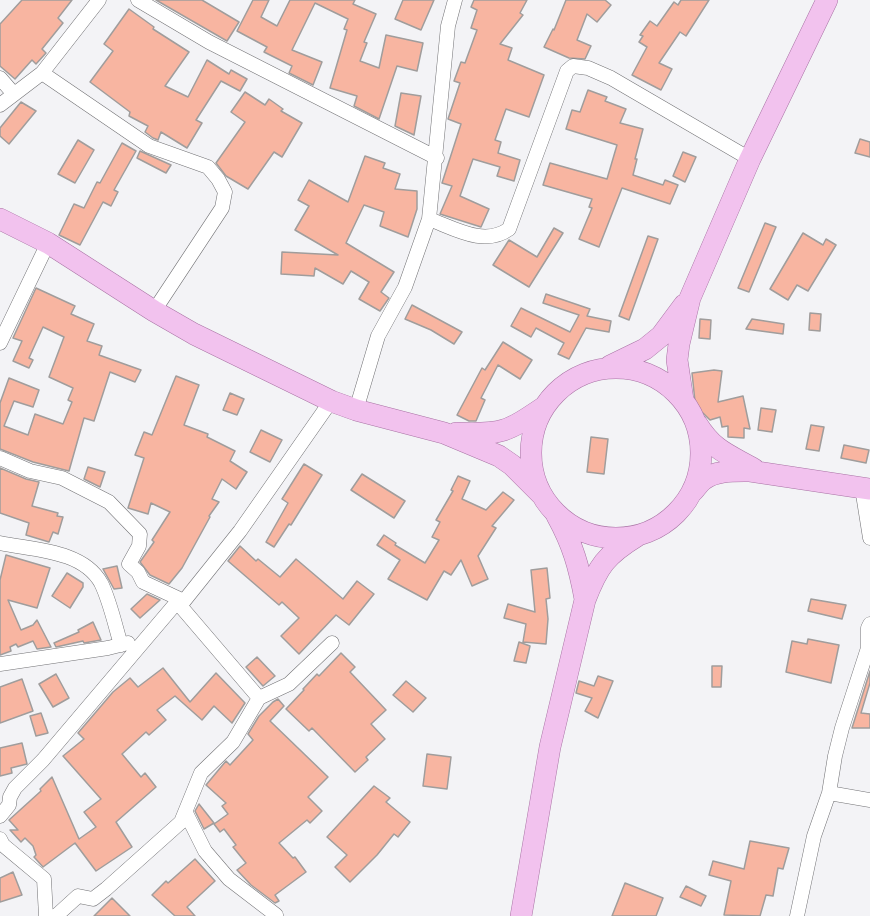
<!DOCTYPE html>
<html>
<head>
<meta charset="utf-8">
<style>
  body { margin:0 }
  canvas { display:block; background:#f3f3f6 }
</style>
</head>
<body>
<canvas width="870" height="916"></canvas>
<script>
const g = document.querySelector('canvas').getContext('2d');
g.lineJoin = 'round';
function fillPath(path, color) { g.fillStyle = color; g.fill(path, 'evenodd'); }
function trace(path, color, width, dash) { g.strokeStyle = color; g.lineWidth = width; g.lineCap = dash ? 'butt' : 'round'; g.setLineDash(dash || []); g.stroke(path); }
const building = new Path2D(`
  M22 0H72L58 18 63 23 42 49 46 53 36 64 32 60 15 79 0 66V24Z
  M156 0H202L239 22 227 41Z
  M253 0H269L261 17 277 26 290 0H355L353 4 376 14 364 42 367 43 360 61 379 68 386 35 423 43 417 71 397 66 379 119 354 106 357 96 330 88 347 30 344 29 348 19 315 3 292 50 322 62 313 85 289 73 292 66 264 52 267 47 237 31Z
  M403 0H434L421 30 395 19Z
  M474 0H527L520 13 523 15 500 44 512 48 508 60 544 75 529 117 506 109 495 140 501 142 498 153 520 160 514 181 497 176 500 167 473 159 460 196 489 209 481 227 440 214 452 186 442 183 461 124 448 119 460 83 454 81 461 62 465 63 477 30 471 28 477 10 471 7Z
  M566 0H605L611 5 597 22 587 14 577 40 591 46 585 59 569 58 544 47 553 29 554 30Z
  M681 0H709L686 36 680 32 659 63 672 69 661 90 632 75 647 47 639 42 643 36 640 35 650 21 657 26 674 2 678 5Z
  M129 9 154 27 153 29 189 52 165 86 188 97 207 60 229 74 231 70 247 79 240 91 221 81 196 120 202 123 187 148 161 132 158 140 153 138 145 132 148 126 129 116 130 112 90 82 113 51 104 44Z
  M588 90 607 97 605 101 626 109 620 123 643 129 635 159H637L633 175 663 185 665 180 678 185 670 204 622 188 599 247 579 239 592 208 589 207 592 199 543 185 550 163 607 179 617 145 566 129 572 110 580 112Z
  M245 92 265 105 269 99 283 109 281 111 302 123 282 157 274 152 248 189 226 176 216 163 245 122 231 112Z
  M401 93 421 96 414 135 395 126Z
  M21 102 36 111 9 144 0 136V128Z
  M860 139 870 142V157L855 153Z
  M78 140 94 150 75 183 58 174Z
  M122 143 136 151 114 190 118 192 111 206 103 202 80 245 59 235 74 204 84 208 97 182 100 183Z
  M140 151 171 165 166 173 137 158Z
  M683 152 696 157 685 182 673 176Z
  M365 156 385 163 383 168 400 174 395 189 417 191V209L408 237 380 226 384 212 364 205 346 243 394 272 381 292 389 298 380 311 359 299 369 282 351 271 343 284 315 268 314 276 281 274 282 252 338 255 295 230 309 206 298 200 309 180 348 202Z
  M765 223 776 227 749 292 738 288Z
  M554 228 563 233 529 287 493 265 509 240 537 257Z
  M803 233 823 245 826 239 836 245 808 291 797 285 788 300 770 289Z
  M648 236 658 239 629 320 619 316Z
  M36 288 75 306 71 314 94 324 87 341 102 346 99 355 141 370 135 382 110 372 94 421 84 418 69 471 33 462 0 449V403L9 378 39 390 33 407 14 401 4 426 28 435 35 414 63 424 72 402 68 400 73 388 49 377 64 337 43 327 29 358 33 360 29 368 13 361 22 341 13 338Z
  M546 294 590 309 587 316 611 321 609 332 586 328 569 359 558 354 564 343 536 328 531 337 511 326 521 308 570 332 579 315 543 303Z
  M412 305 462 332 454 344 431 330 405 319Z
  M810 313 821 314 820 331 809 330Z
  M700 319 711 320 710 339 699 338Z
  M752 319 784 324 783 334 746 329Z
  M503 342 532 360 520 379 498 365 481 398 485 400 476 421H469L457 415 482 368 485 370Z
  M714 370 722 371 718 402 743 396 750 429 744 428V438L728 437V426L722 427 720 417 710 420 703 413 696 411 692 373Z
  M176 376 199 385 184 425 208 434 207 437 235 451 230 461 247 472 236 489 222 479 212 499 219 502 209 516 210 517 182 568 169 584 150 575 140 562 154 542 152 540 170 512 151 503 148 514 128 508 144 458 135 455 144 432 152 435Z
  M230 393 244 399 237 415 223 410Z
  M761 408 776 410 772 432 758 430Z
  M811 425 824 427 819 451 806 449Z
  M261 430 282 440 270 462 250 452Z
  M591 437 608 439 604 474 587 472Z
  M844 445 869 450 866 463 841 458Z
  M304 464 322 475 291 525 289 524 274 547 266 542 288 503 282 499Z
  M88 467 105 472 100 487 84 479Z
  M0 468 26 479 39 482 32 506 58 513 57 516 63 517 58 534 53 532 49 542 26 535 29 523 0 513Z
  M362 474 405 501 394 518 351 490Z
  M458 476 470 481 462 499 486 510 503 492 514 500 492 526 496 528 478 556 488 579 472 586 461 560 451 575 444 571 427 600 388 579 400 560 377 545 384 535 396 543 395 545 425 563 439 540 432 537 440 522 436 520 453 491 451 490Z
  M240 546 256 561 258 559 280 577 296 559 343 599 357 581 374 594 349 625 336 615 299 654 281 636 299 618 282 602 279 605 228 561Z
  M6 555 50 568 37 608 8 600 21 630 33 625 37 620 51 647 37 649 33 641 18 647 16 644 10 647 11 651 0 655V580Z
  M117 566 122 588 114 589 103 569Z
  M547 568 550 598 546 599 548 619 546 644 523 642 526 624 504 618 508 604 535 612 531 570Z
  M67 573 83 583V587L70 608 52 596Z
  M147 594 160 600 140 618 131 609Z
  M811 599 846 605 842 619 808 611Z
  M93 622 101 640 84 643 83 641 56 647 54 643 79 632 78 630Z
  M808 639 839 645 831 683 786 672 792 641 807 644Z
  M519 642 530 646 526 663 514 661Z
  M341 653 355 667 350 672 386 710 371 724 385 739 366 757 368 760 355 772 312 728 309 731 286 709 304 690 303 689 317 674 319 676Z
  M257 657 275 676 263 686 246 667Z
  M712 666H722L721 687H712Z
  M163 668 190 702 216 673 245 703 232 723 214 706 202 720 175 696 157 710 166 720 149 735 146 732 122 754 141 777 145 773 156 787 116 822 132 847 96 871 75 843 43 867 34 857 36 855 33 846 25 838 21 842 10 830H18L9 820 41 791 40 789 52 777 79 839 96 827 84 812 101 799 63 756 84 739 78 733 113 692 130 678 138 687Z
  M870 671V683L861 713 870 714V728H852Z
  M56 674 69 698 53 707 39 684Z
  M598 676 613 681 598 718 585 711 592 698 576 693 579 681 594 686Z
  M22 679 33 711 0 723V687Z
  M406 681 426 698 413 712 393 695Z
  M278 699 284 706 270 721 328 777 308 797 322 811 310 823 307 820 279 843 293 858 295 857 306 872 275 895 279 901 275 903 251 885 237 870 246 863 233 847 236 845 224 829 220 832 214 824 228 814 222 806 226 803 206 785 226 761 230 765 253 740 248 734 259 716 273 702Z
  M41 713 48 733 36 736 30 716Z
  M22 743 27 764 11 768 12 773 0 776V748Z
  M427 754 451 757 447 789 423 786Z
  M374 786 390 798 386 802 410 822 398 837 394 834 377 855 350 882 335 867 347 855 327 837Z
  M199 804 214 823 204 829 195 811Z
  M750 841 789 848 783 869 778 868 773 896 766 895 760 916 724 915 731 881 709 875 713 861 744 869Z
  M195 859 215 881 187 907 195 916H175L152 895 166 881 168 883Z
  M13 872 22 895 0 902V878Z
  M625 883 663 898 656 916H612Z
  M686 886 706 896 701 906 680 897Z
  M112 898 130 916H94Z`);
fillPath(building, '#f8b5a1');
trace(building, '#a09d9c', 1.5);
const street = new Path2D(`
  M138 0 209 42 437 158
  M42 73 149 146 208 167 218 179 225 192 222 208 154 311
  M0 78 13 93
  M0 105 42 73 99 0
  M429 219C454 228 484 247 509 229L567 71 573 66 588 68 611 78 750 159
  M0 343 48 243
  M356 410 378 336 405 287 429 219 448 26 455 0
  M0 458 30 471 62 478 109 502 140 534 139 546 129 564 138 572 143 582 184 601
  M862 488 870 538
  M0 543C33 550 83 550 101 583 110 601 115 625 121 645
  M177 602 259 698
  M0 664 108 648 128 643
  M829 793 870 800
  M186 813 205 851 229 879 276 915
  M0 816 9 805 10 797 15 788 43 760 177 602 184 601 240 531 331 401
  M0 839 3 845 44 879 46 916
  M56 916 78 896 93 899 106 889 181 822 201 773 233 742 259 698 289 684 332 643
  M797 916 814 836 829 793 835 756 842 728 868 648V628L870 624`);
const primary = new Path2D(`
  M0 219 48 243 154 311 194 334 331 401 356 410 444 433 499 456 512 465 542 495
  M610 366 645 349 661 336 684 305
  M531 453a85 85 0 1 1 170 0a85 85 0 1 1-170 0Z
  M683 400 677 360 679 344 690 298 750 159 827 0
  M697 424C714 451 728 454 754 469
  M456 433C502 435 507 432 544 407
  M693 491C696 488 699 483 703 480 715 470 735 471 750 471L870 489
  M557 516C573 545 579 567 585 599
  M521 916 550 747 585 600C598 566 606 555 637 536`);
trace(street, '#727275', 15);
trace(primary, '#a873a4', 22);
trace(street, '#fff', 14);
trace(primary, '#f2c2ee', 21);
</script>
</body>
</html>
